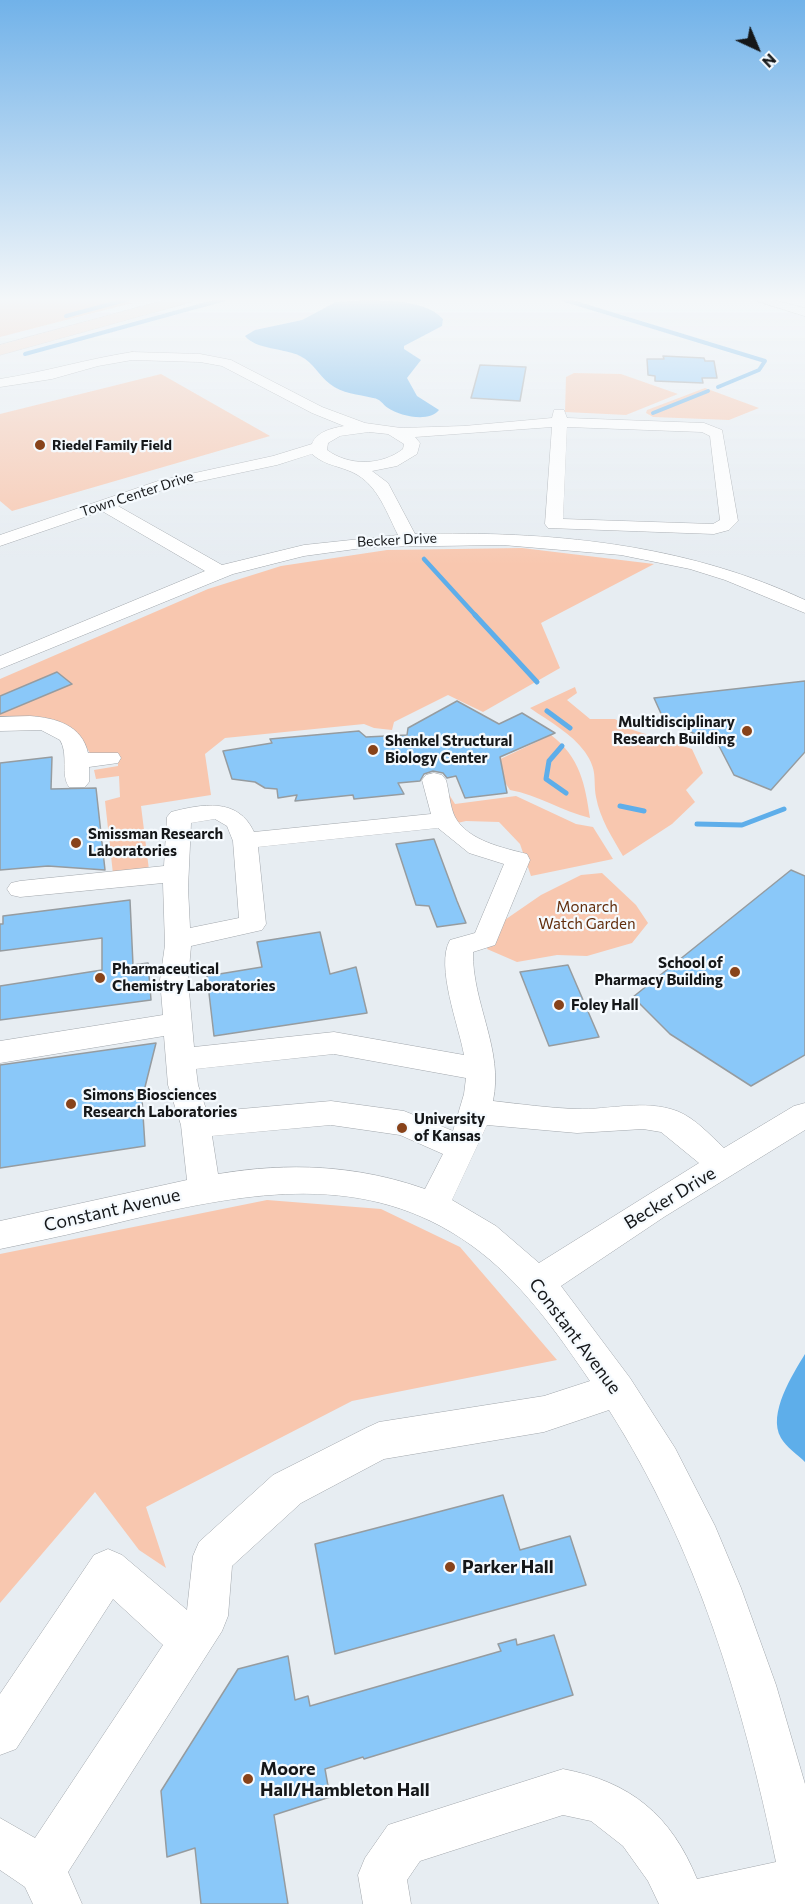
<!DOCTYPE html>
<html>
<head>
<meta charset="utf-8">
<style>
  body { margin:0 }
  #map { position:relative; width:805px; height:1904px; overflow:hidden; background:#e7edf2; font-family:Commissioner,sans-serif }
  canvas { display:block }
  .north { position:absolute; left:727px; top:18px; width:60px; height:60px; -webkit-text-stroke:4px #f5fafe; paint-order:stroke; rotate:136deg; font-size:16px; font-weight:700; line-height:24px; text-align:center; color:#151719 }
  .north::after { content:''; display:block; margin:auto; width:21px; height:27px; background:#151719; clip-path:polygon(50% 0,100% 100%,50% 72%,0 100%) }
</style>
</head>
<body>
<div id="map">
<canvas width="805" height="1904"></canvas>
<div class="north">N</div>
</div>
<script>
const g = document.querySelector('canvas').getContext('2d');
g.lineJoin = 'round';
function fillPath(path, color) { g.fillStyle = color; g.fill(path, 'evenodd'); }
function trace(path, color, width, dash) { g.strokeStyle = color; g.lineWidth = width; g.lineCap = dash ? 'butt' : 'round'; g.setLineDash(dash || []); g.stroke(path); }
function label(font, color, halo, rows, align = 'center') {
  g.font = font + ' Commissioner,sans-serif'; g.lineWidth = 4.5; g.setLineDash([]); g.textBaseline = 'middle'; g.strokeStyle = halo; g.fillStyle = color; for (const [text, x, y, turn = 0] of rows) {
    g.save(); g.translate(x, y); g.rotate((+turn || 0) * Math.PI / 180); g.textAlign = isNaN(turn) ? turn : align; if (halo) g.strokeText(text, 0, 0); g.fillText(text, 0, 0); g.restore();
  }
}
fillPath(new Path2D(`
  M0 299H119L132 303 0 337Z
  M574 373 621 374 678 394 626 415 565 412 566 377Z
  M161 374 270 436 12 511 0 501V414Z
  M705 388 759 408 729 420 653 417 646 413 647 410Z
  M522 548 654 564 541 623 560 668 483 712 448 695 394 722 392 730 374 728 364 724 225 738 205 754 211 795 141 806 149 870 113 874 105 801 120 797 119 776 96 779 94 770 118 766V753L91 755C68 711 43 719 0 721V679L208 589 281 566 387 550Z
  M575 687 577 693 567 700 590 719H615L633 730 692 749 703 773 686 790 695 802 672 824 623 856C612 837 600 819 596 797 593 778 598 771 585 752 571 733 550 722 530 708Z
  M551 735C580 757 585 784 590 818 562 811 538 795 510 790L492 763Z
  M439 794 450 796 455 804 516 796 576 824 593 827 613 859 531 876 520 844 499 822 466 821 453 824Z
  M602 873 636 905 648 923 632 943 587 956 557 955 517 962 487 949 496 926 541 895 581 875Z
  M267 1200 381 1209 460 1247 557 1360 352 1401 146 1507 166 1568 139 1550 95 1492 0 1603V1254Z`), '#f8c7af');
fillPath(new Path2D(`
  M366 300C389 301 426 300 443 319L442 326 404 346V349L421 360 407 378 417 396 439 410C429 423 400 416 388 408 382 404 381 399 373 398 358 394 342 394 330 384 318 375 314 363 300 356 285 348 256 350 245 336L255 330 302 320 336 302Z
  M805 1354V1462C798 1455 786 1447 781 1438 767 1414 793 1374 805 1354Z`), '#5eaeea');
trace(new Path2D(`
  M562 299 765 361 759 370 718 387
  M66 316 129 299
  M25 354 225 299
  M653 413 708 391`), '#5eaeea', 4);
trace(new Path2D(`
  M424 559 476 616`), '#5eaeea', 4.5);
trace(new Path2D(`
  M475 615 537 682
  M547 711 570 728
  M562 746 549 761 546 779 566 793
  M620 806 644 811
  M697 824 742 825 784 809`), '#5eaeea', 5);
const building = new Path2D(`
  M663 356 704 358 705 361H714L717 378H702L703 383 655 381V376L648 375 647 359H664Z
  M480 365 526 367 520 401 471 398Z
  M57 672 72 684 0 714V696Z
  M805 681V752L771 790 734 775 719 746 663 718 654 698Z
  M457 701 499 724 522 713 555 733 500 757 507 793 465 798 456 776 447 778 443 773 433 771 424 774 420 781 398 783 404 794 354 799 353 795 295 801 297 795 278 798 277 789 265 788 255 782 232 779 223 751 272 743 270 739 359 731 366 737 407 735 408 728Z
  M52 757 51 789 96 788 105 870 48 866 0 870V763Z
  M434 839 457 901 466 923 437 927 429 906 416 905 396 844Z
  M791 870 805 876V1055L751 1086 670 1034 633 997Z
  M130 900 133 965 148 963 151 1000 0 1020V986L102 970V938L0 951V924H3V916Z
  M320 932 330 974 356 967 367 1013 214 1036 207 976 262 967 257 942Z
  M568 965 599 1037 549 1046 520 972Z
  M156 1043 142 1099 145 1146 0 1168V1065Z
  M503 1495 520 1550 570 1536 586 1585 335 1654 315 1544Z
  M554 1635 573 1695 364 1759 363 1757 325 1769 330 1797 274 1815 288 1904H201L195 1848 167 1857 161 1791 238 1669 288 1656 295 1700 308 1696 310 1706 501 1651 498 1644 516 1639 517 1645Z`);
fillPath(building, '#8ac8f9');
trace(building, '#969ca0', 1.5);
const minor = new Path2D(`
  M750 299H770L805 308V316Z
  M132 352 200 354 231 360 322 407 365 423 401 428 464 426 552 418 554 410H564L567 418 704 423 722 430 738 521 729 530 714 534 548 528 545 524 552 427 415 437 420 443 417 454 397 466 372 471 388 483 415 534C549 531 683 543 805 600V613L725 580 690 569 621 555 503 545 370 547 304 556 233 574 0 669V656L205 571 102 511 0 546V535L158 481 273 456 312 444C316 432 332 428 344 426L312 413 222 366 200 362 132 360 98 366 52 379 0 387V379C45 372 87 359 132 352ZM567 427 702 432 710 436 720 520 713 524 563 519ZM369 432 388 434 404 444 403 449C381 466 349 466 327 450L328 443 340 436ZM312 454C323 464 334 465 347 470 376 480 385 509 398 535L304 545 222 565 118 506 168 488 277 465Z
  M30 716C56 718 82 725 88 753H118L121 758 118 763 89 767V782L85 787H69C60 774 69 755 60 740L41 730 0 731V717Z
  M434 773 442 775 446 780C449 791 450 807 455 817 468 841 504 848 527 854L530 860 495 945 473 952C472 1003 504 1050 493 1101 520 1104 548 1108 576 1109 610 1110 644 1099 677 1111 695 1118 710 1135 724 1148L794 1106 805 1103V1130L664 1217 561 1286 630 1378 675 1448 715 1526 741 1588 776 1685 805 1784V1904H659L648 1881 623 1846 591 1821 563 1815 420 1861 407 1880 411 1904H363L358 1875 365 1858 388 1825 563 1769C631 1782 671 1815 697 1879L776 1862C743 1703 697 1548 609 1410L544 1432 384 1459 301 1503 232 1566 228 1616 222 1631 68 1872 82 1904H33L25 1887 0 1870V1818L35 1838 163 1645 113 1599 16 1749 0 1755V1694L94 1555 108 1549 122 1555 187 1610 193 1556 199 1542 273 1475 366 1428 379 1422 544 1396 590 1381C556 1331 520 1280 471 1245 366 1170 250 1192 133 1219 89 1230 44 1240 0 1249V1221L187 1180 181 1125 168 1085 164 1036 0 1063V1041L163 1015 160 980 165 945 163 883 20 897 11 895 7 889 11 883 20 881 164 866 167 817 171 812C202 804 238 797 254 832L431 814 422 780 426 775ZM215 819 227 826 233 841 239 918 190 928 188 888 191 823ZM438 828 469 853 504 864 475 933 450 940C435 966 459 1026 464 1055L334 1032 194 1047 188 980 191 946 262 930 266 924 258 847ZM334 1054 466 1078 464 1094 453 1131 404 1111 331 1101 207 1112 198 1085 196 1069ZM331 1125 400 1135 443 1154 425 1189C357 1165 288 1162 218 1174L212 1136ZM487 1125 577 1133 643 1129 661 1132 699 1163 539 1263 496 1226 452 1200Z`);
const major = new Path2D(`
  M169 299H194L191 302 0 355V345Z`);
trace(minor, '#a2a7ac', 1);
trace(major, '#c7c7c8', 1);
fillPath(minor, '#fff');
fillPath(major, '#f7d9ca');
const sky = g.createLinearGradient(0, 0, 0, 565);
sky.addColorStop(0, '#71b2e9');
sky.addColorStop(0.53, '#f4f7f9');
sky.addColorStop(1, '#f4f7f900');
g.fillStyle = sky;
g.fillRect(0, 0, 805, 565);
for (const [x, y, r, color] of [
  [40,445,6,"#88431a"],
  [747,731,6,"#88431a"],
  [373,750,6,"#88431a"],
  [76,843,6,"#88431a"],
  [735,972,6,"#88431a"],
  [100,978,6,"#88431a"],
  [559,1005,6,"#88431a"],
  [71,1104,6,"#88431a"],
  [402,1128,6,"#88431a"],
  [450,1567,6,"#88431a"],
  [248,1779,6,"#88431a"]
]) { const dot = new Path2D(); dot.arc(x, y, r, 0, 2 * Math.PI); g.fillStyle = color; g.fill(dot); trace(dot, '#f5fafe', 2); }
label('bold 14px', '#151719', '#f5fafe', [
  ["Riedel Family Field",52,445]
], 'left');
label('14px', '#151719', '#f5fafe', [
  ["Town Center Drive",137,494,-18],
  ["Becker Drive",397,540,-3]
]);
label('bold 15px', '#151719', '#f5fafe', [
  ["Multidisciplinary",735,722,"right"],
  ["Research Building",735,739,"right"],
  ["Shenkel Structural",385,741],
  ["Biology Center",385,758],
  ["Smissman Research",88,834],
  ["Laboratories",88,851],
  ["School of",723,963,"right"],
  ["Pharmacy Building",723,980,"right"],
  ["Pharmaceutical",112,969],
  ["Chemistry Laboratories",112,986],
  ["Foley Hall",571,1005],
  ["Simons Biosciences",83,1095],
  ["Research Laboratories",83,1112],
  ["University",414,1119],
  ["of Kansas",414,1136]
], 'left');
label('15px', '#612c0b', '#f5fafe', [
  ["Monarch",587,907],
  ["Watch Garden",587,924]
]);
label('18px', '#151719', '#f5fafe', [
  ["Becker Drive",670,1198,-31],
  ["Constant Avenue",112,1210,-13],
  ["Constant Avenue",575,1336,53]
]);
label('bold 18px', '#151719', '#f5fafe', [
  ["Parker Hall",462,1567],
  ["Moore",260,1769],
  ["Hall/Hambleton Hall",260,1790]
], 'left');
</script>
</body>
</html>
